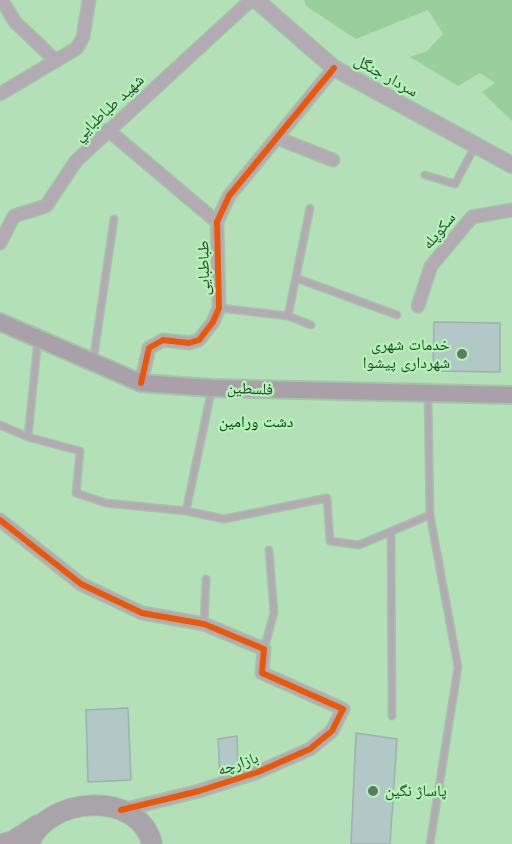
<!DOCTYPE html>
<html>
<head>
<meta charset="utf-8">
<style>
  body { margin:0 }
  canvas { display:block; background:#c2e6c5 }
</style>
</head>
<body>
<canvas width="512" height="844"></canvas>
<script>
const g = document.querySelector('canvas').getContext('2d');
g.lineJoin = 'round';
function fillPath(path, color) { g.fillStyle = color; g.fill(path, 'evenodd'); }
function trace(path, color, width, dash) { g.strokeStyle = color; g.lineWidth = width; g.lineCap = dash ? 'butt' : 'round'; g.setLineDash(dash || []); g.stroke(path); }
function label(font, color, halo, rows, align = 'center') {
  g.font = font + ' Inter,"Noto Naskh Arabic",sans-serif'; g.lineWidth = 4.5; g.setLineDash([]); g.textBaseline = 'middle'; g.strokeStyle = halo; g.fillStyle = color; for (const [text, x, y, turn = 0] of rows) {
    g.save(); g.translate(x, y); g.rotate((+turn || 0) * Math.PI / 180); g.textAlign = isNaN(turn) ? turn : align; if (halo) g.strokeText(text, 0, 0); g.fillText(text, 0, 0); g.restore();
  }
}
fillPath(new Path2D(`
  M0 0H512V844H0Z`), '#b4e0b7');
fillPath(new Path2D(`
  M304 0H512V121L482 92 495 83 480 73 458 86 410 57 427 51 443 34 428 10 356 39 306 6Z`), '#99ce9d');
const building = new Path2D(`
  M434 322 500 323V372L433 371Z
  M128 708 131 780 88 782 86 710Z
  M356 733 397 739 390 844H351Z
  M237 736 238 771 220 776 218 739Z`);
fillPath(building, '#b2c8c7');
trace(building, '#9cb1ae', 1.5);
const service = new Path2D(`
  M425 175 455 184 475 146
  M296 278 397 315
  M219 308 288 316 311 325
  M288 316 310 208
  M93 362 114 219
  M428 394 430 515 458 667 430 844
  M0 425 28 437 80 451 76 493 106 503 186 511 224 519 327 498 330 541 359 545 430 515
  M28 437 38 339
  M186 511 212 388
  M391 531 392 716
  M204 624 206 579
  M264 649 274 613 269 550`);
const minor = new Path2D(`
  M2 0 15 22 56 61
  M0 94 77 48 83 37 89 0
  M108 130 217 222
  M277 138 333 160
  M0 243 14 216 46 206 76 161 251 0
  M418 306 431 266 472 217 512 210
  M141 383 149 348 163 340 189 343 199 340 213 322 219 308 217 222 229 196 334 68
  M0 520 81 584 142 613 204 624 264 649 262 673 343 709 332 731 310 749 258 772 199 791 122 810`);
const tertiary = new Path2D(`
  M256 0 334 68 512 165`);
const secondary = new Path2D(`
  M0 322 141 383 212 388 512 395`);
const primary = new Path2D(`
  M2 844 13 841 38 825
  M29 844C46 796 139 789 152 844`);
trace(service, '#a5c3a8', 9);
trace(minor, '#a5c3a8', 15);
trace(tertiary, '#a5c3a8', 18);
trace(secondary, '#a5c3a8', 20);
trace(primary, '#a5c3a8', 22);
trace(service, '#b3abb3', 6);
trace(minor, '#b3abb3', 12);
trace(tertiary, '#b3abb3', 15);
trace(secondary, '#a9a0aa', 16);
trace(primary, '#a8a4a9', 20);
trace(new Path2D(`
  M141 383 149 348 163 340 189 343 199 340 213 322 219 308 217 222 229 196 334 68
  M0 520 81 584 142 613 204 624 264 649 262 673 343 709 332 731 310 749 258 772 199 791 121 810`), '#e8590c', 6);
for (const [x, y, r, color] of [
  [462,354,6,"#5d7b60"],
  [373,791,6,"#5d7b60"]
]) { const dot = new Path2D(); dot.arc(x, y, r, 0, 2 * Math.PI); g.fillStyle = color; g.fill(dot); trace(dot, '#b3f5b8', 2); }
label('16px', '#27422a', '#b3f5b8', [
  ["سردار جنگل",386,76,29],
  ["شهيد طباطبايي",109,108,-43],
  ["سکوپله",439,231,-50],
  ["طباطبایی",204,268,-91],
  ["فلسطین",250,389,2],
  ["بازارچه",238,764,-19]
]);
label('16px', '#27422a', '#b3f5b8', [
  ["خدمات شهری",450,345],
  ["شهرداری پیشوا",450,363],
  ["پاساژ نگین",385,791,"left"]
], 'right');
label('16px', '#063911', '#b3f5b8', [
  ["دشت ورامین",256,422]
]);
</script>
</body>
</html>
